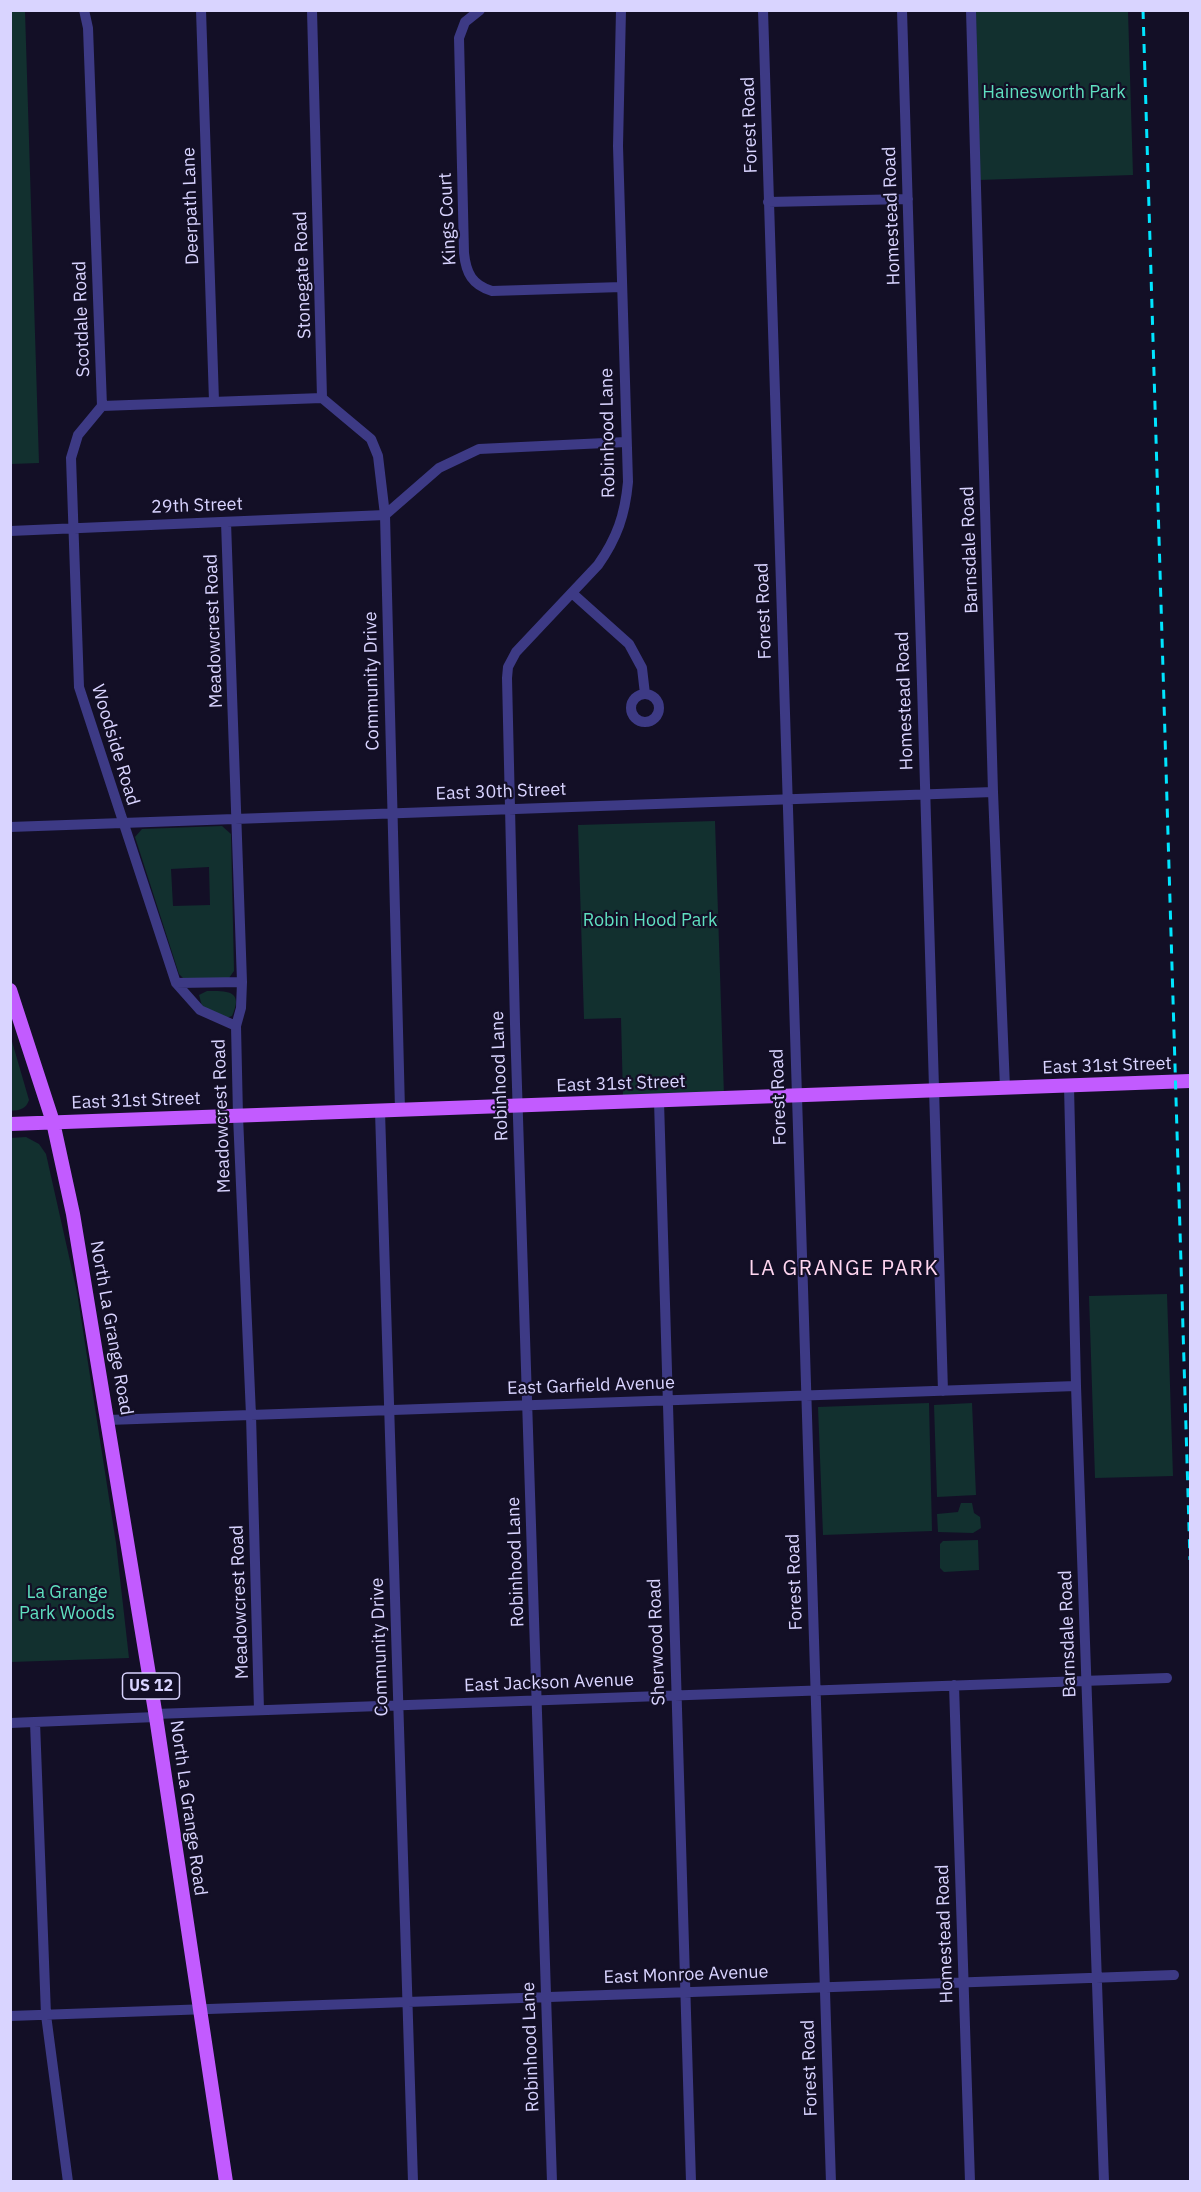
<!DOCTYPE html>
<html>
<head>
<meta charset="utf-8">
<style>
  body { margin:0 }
  #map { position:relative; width:1201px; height:2192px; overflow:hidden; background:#130f26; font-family:"IBM Plex Sans",sans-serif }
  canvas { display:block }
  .frame { position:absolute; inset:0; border:12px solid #d9d4ff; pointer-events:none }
</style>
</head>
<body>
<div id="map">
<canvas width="1201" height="2192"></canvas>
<div class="frame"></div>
</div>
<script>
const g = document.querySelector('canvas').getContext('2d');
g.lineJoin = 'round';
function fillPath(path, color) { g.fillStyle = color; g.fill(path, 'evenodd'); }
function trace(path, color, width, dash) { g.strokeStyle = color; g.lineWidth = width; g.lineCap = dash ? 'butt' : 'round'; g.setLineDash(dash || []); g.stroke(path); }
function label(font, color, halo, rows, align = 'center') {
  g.font = font + ' "IBM Plex Sans",sans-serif'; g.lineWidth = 4.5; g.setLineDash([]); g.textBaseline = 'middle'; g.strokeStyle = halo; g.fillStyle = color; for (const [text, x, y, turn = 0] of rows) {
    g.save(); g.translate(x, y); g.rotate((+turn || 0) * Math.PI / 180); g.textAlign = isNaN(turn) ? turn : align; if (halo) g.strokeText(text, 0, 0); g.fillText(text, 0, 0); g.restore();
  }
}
fillPath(new Path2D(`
  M10 11H25L39 463 11 464Z
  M976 11H1128L1133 175 978 180Z
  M715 821 724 1096 623 1098 621 1018 584 1019 578 825Z
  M222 826 231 834 234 971 229 978H183L179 974 135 837 142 829ZM209 867 210 905 173 906 171 869Z
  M207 991C227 991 244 990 232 1016L226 1018 202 1006 199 995Z
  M11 1038 29 1100C26 1109 20 1110 11 1111Z
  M26 1137 39 1144 46 1154 77 1292 116 1543 129 1658 11 1662 10 1138Z
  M1167 1294 1173 1476 1095 1478 1089 1296Z
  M929 1403 932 1531 823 1535 818 1407Z
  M972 1403 976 1495 937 1497 934 1405Z
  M961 1503H972L974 1513 980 1517 981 1528 973 1533 938 1532 937 1514 958 1512Z
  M978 1540 979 1570 944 1572 940 1568V1544L943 1541Z`), '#12302f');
trace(new Path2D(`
  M84 10 88 28 102 406 322 398
  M201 10 214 401
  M480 10 465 22 459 38 464 253C466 273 472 285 492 291L622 287
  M763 10 831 2182
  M902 10 943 1391
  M971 10 993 792 1005 1088
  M768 202 908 199
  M102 406 78 435 71 458 79 687 176 983 200 1010 236 1026
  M226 522 242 982 241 1008 236 1026 238 1116 251 1415 259 1710
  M10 531 385 515 378 456 371 439 322 398 312 10
  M572 593 629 644 642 668 645 694
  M631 708a14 14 0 1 1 28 0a14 14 0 1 1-28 0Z
  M10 827 993 792
  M176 983 242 982
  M1069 1086 1076 1386 1104 2182
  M659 1101 691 2182
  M400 1110 385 515 439 468 479 449 626 442
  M380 1111 413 2182
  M108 1420 1076 1386
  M954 1685 970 2182
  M155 1714 1167 1678
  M35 1722 46 2015 68 2182
  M10 1723 156 1717
  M10 2016 1174 1975
  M552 2182 515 1024 507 678 508 667 516 652 598 565C617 538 625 515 628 482L618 146 621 10`), '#3d3a85', 10);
trace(new Path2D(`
  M10 990 53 1122 73 1214 156 1717 226 2182
  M10 1124 1190 1081`), '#c25bff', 14);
trace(new Path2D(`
  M1143 10 1190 1560`), '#00e5ff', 3, [9, 8]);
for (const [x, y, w] of [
  [151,1686,57]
]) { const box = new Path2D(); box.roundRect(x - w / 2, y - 13, w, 26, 4.5); g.fillStyle = '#130f26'; g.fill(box); trace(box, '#d9d4ff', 1.5); }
label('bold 16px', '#d9d4ff', null, [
  ["US 12",151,1686]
]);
label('18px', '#5fe0c0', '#130f26', [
  ["Hainesworth Park",1054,93],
  ["Robin Hood Park",650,921],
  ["La Grange",67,1593],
  ["Park Woods",67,1614]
]);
label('18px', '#d9d4ff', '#130f26', [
  ["Forest Road",750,125,-92],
  ["Deerpath Lane",191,206,-92],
  ["Homestead Road",892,216,-92],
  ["Kings Court",448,219,-93],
  ["Stonegate Road",303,275,-92],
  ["Scotdale Road",82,319,-92],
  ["Robinhood Lane",608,433,-91],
  ["29th Street",197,506,-2],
  ["Barnsdale Road",970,550,-92],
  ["Forest Road",764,611,-92],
  ["Meadowcrest Road",214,631,-92],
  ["Community Drive",372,681,-91],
  ["Homestead Road",905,701,-92],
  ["Woodside Road",115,745,73],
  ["East 30th Street",501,792,-2],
  ["East 31st Street",1107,1066,-2],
  ["Robinhood Lane",500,1076,-92],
  ["East 31st Street",621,1084,-2],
  ["Forest Road",779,1097,-92],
  ["East 31st Street",136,1101,-2],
  ["Meadowcrest Road",222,1116,-92],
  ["North La Grange Road",111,1328,80],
  ["East Garfield Avenue",591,1386,-2],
  ["Robinhood Lane",516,1562,-92],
  ["Forest Road",795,1582,-92],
  ["Meadowcrest Road",240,1602,-92],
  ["Barnsdale Road",1068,1634,-92],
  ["Sherwood Road",657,1642,-92],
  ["Community Drive",380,1647,-92],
  ["East Jackson Avenue",549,1683,-2],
  ["North La Grange Road",188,1808,82],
  ["Homestead Road",945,1934,-92],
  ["East Monroe Avenue",686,1975,-2],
  ["Robinhood Lane",531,2047,-92],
  ["Forest Road",810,2068,-92]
]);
g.letterSpacing = '1.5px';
label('21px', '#ffd6f0', '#130f26', [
  ["LA GRANGE PARK",844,1269]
]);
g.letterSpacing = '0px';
</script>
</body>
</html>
